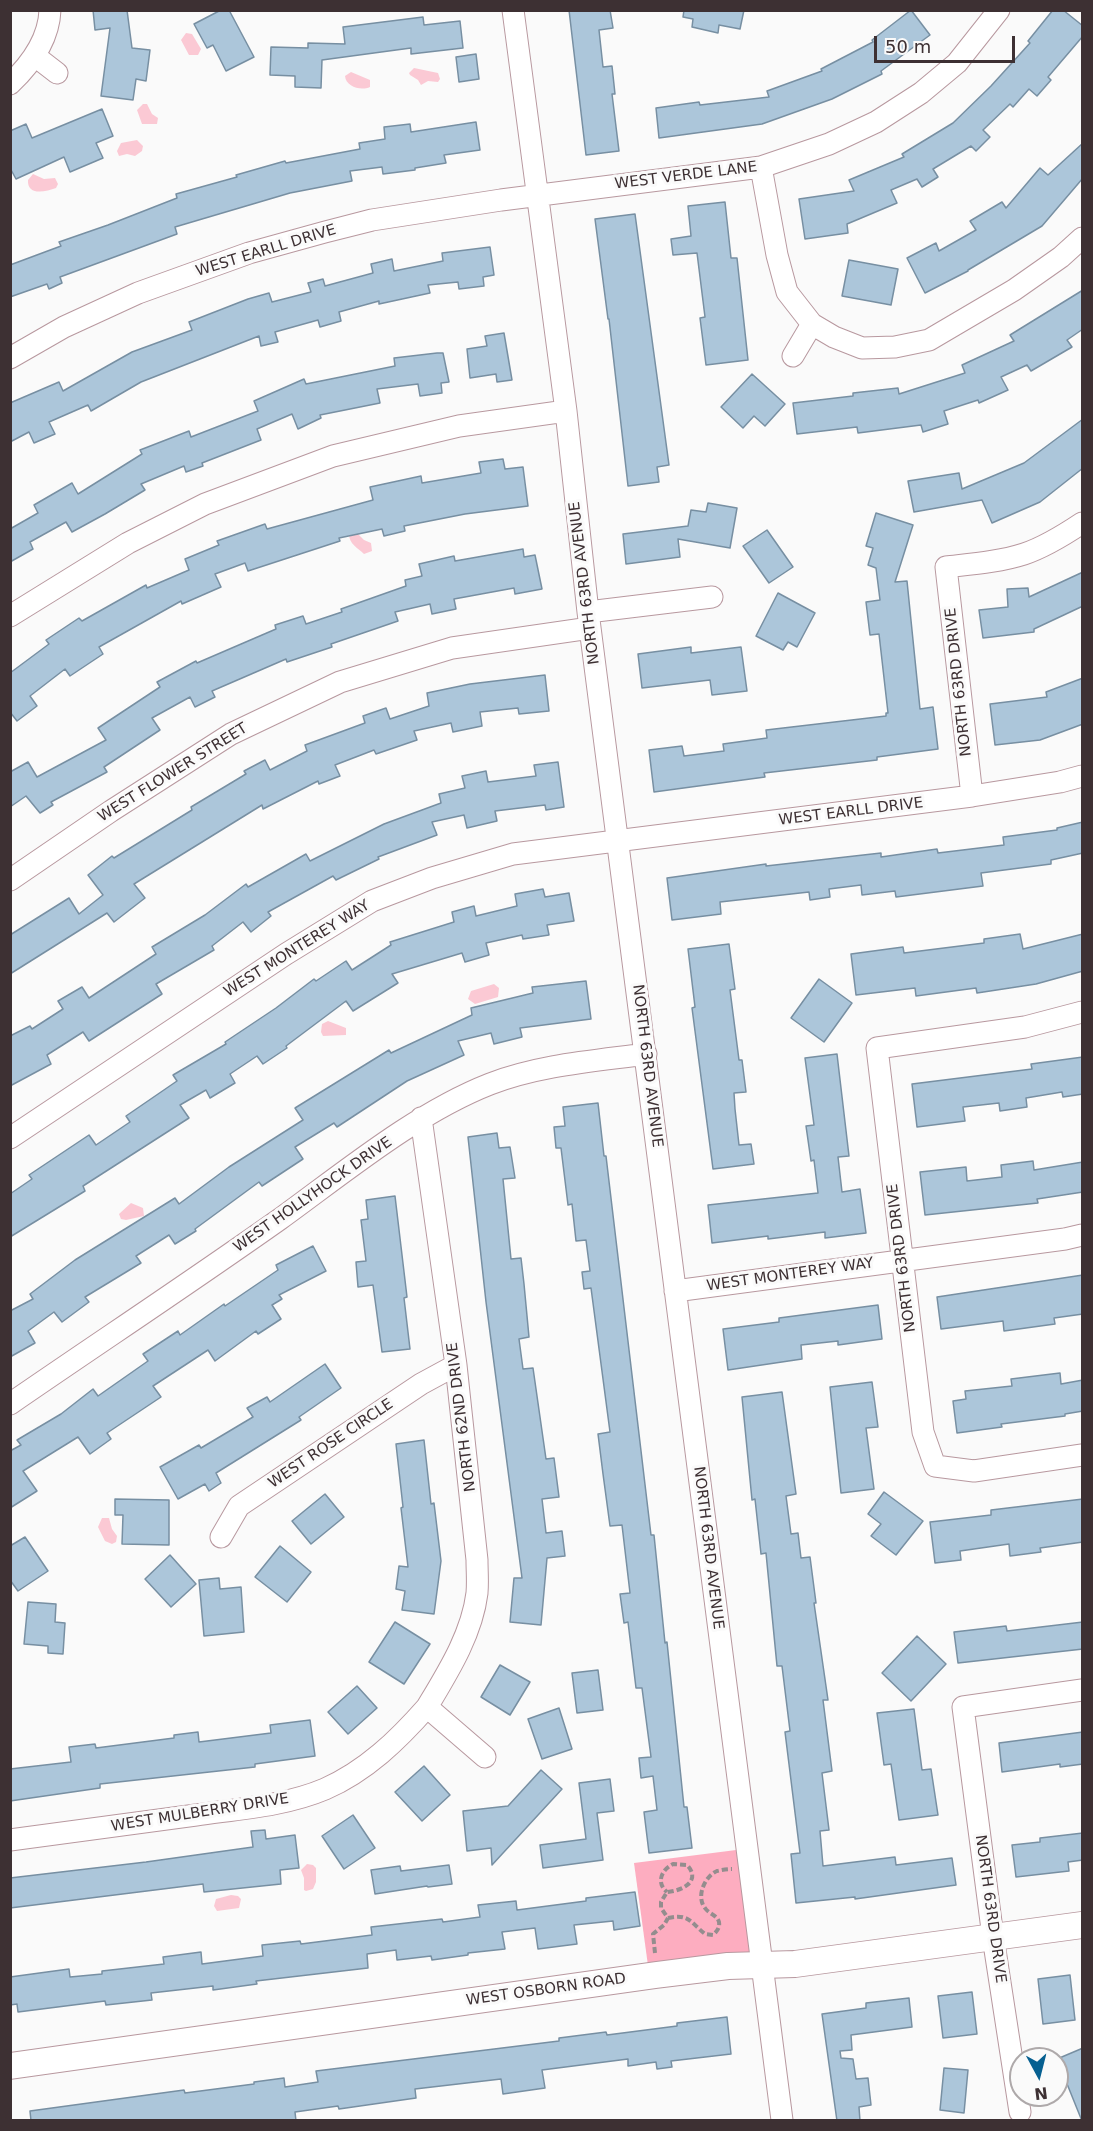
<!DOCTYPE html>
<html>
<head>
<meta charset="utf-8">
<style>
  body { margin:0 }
  #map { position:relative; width:1093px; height:2131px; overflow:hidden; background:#fafafa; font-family:"DejaVu Sans",sans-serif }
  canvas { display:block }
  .frame { position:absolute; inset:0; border:12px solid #3d3033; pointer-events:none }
  .north { position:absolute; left:1009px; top:2047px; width:60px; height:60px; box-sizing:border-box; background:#fafafa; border:2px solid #aea9aa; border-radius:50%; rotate:173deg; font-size:16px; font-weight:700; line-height:24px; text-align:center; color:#3d3033 }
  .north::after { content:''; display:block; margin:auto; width:21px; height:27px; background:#066091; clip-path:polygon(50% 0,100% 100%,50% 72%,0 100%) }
  .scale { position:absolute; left:874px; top:36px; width:141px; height:27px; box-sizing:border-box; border:3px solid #3d3033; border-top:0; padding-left:8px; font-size:18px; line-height:21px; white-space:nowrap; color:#3d3033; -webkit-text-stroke:4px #fafafa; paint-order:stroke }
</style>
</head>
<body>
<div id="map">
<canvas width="1093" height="2131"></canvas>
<div class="frame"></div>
<div class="north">N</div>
<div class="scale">50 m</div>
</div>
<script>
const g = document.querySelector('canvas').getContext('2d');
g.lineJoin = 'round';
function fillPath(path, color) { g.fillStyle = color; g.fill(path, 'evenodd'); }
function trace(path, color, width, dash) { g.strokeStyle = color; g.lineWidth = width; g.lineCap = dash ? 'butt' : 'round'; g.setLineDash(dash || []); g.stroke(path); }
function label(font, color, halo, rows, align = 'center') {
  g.font = font + ' "DejaVu Sans",sans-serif'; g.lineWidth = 6; g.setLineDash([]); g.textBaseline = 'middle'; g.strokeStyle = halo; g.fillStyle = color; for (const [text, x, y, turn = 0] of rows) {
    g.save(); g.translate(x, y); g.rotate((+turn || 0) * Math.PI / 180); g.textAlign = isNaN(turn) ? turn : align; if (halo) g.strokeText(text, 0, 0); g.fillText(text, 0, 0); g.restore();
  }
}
fillPath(new Path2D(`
  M744 1849 758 1961 649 1973 634 1863Z`), '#fdadc0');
fillPath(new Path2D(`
  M186 33 192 34 201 49 198 55H189L181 40Z
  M414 68 438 73 440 79 438 82 428 81 421 85 418 80 410 75 409 73Z
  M351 72 370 80V87C361 91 346 87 345 76Z
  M143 104H147L152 114 158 118 157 124H142L137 110Z
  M137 140 143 146 142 151 135 156 127 154 119 156 117 151 121 143Z
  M33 174 44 179 55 178 58 184 56 188C45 192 27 196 28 180Z
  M357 533 364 540 371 543 372 551 364 554C358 548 349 544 349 534Z
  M494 984 499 988 498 997 475 1004 468 999 471 991Z
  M328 1021 346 1028V1035L323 1036 321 1032 322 1024Z
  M131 1203 143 1208 144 1216 126 1220 121 1219 119 1214Z
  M102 1518H109L112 1529 117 1536 116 1542 112 1544 105 1541 98 1527Z
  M307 1864 313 1865 316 1868V1882L313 1889 306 1891 304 1890V1878L301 1870Z
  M231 1895 238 1896 241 1899 239 1908 217 1911 214 1906 216 1899Z`), '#fbc9d4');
const building = new Path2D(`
  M93 10H127L132 48 150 50 146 81 136 79 133 100 101 96 110 28 95 30Z
  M221 10H229L254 57 226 71 213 45 207 48 194 24Z
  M569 10H610L613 28 599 30 603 67 612 66 615 94H612L619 151 586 155Z
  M684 10H744L740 29 719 25 718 33 692 27 693 19 683 17Z
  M911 10 930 35 881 71 882 74 832 99 762 124 659 138 656 108 699 102 700 105 769 97 767 91 822 71 821 69 873 42 872 40Z
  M1053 10H1063L1083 26V36L1048 77 1051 80 1037 96 1029 89 1013 107 1010 104 983 130 990 137 976 151 971 146 933 169 938 177 922 187 917 179 891 190 897 203 847 224 848 233 805 239 799 199 854 191 849 180 904 157 902 154 953 123 991 86 1030 43 1028 41Z
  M423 17 424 25 460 21 463 48 411 54V48L322 60 321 88 295 87V76L270 75 271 47 308 48V43L345 44 343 27Z
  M476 54 479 79 459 82 456 57Z
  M102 109 113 136 96 143 103 158 70 172 64 157 16 179 10 168V131L26 124 32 138Z
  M476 122 480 150 444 155 446 163 415 168V170L383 174 382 167 350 171 352 181 290 193 175 227 177 234 60 277 62 283 49 289 47 284 10 297V265L61 246 59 242 108 225 177 198 176 194 237 177 236 175 285 161 286 163 360 149 359 143 385 139 384 127 410 124 411 132Z
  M1083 143V178L1042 226 968 270V271L925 293 907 258 936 243 939 251 976 230 970 221 1002 202 1006 208 1040 168 1048 175Z
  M725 202 731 258H737L748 360 706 365 700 318 705 317 697 253 673 255 671 239 691 236 688 206Z
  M635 214 669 465 657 467 659 482 628 486 609 319H608L595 219Z
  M490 247 494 275 483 277 484 286 459 289 458 282 428 285 430 293 379 304V301L339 312 341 321 320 327 318 320 275 332 278 342 261 346 259 336 141 382 91 411 88 405 49 422 55 434 34 443 29 432 10 442V403L59 382 63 391 132 352 192 330 189 322 248 299 269 293 272 302 311 292 308 283 323 279 325 286 373 273 371 264 392 259 394 271 443 261 442 253Z
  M849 260 898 269 891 305 842 296Z
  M1083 290V329L1067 340 1072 347 1031 371 1027 365 1001 377 1008 390 979 403 978 400 944 411 948 424 923 432 921 425 858 433 857 427 797 434 793 403 853 396V393L898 388 899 394 965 373 962 365 1014 341 1010 335Z
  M504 333 512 380 497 382 496 374 470 378 467 349 487 346 485 336Z
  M437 353H443L449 382 441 383 442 393 420 396 418 384 377 389 380 403 320 415 321 418 298 429 292 414 257 429 261 440 202 463 203 466 186 472 184 466 141 484 145 490 105 514 72 532 66 522 30 542 33 549 10 562V529L38 513 34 505 72 483 78 494 142 454 140 450 189 431 191 437 258 411 254 401 304 379 306 384 395 366 394 358Z
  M752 374 785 404 765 426 754 416 743 428 721 407Z
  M1083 419V468L1040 502 992 523 982 500 914 512 908 481 959 473 962 489 1024 463Z
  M503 459 505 469 523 467 528 506 465 514 404 526 405 531 384 536 382 529 339 538 340 541 248 571 245 563 215 574 221 587 182 604 181 601 99 647 103 654 70 676 65 669 30 696 37 706 17 721 10 712V673L49 644 46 640 79 618 82 621 146 585 147 588 189 570 185 559 219 545 217 541 265 524 267 529 373 500 370 487 421 476 422 483 481 473 479 462Z
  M708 503 737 508 730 548 678 539 680 557 626 564 623 534 688 526 691 510 706 512Z
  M876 513 913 525 895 582 907 581 920 709 933 707 938 749 877 757V760L764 773 765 777 654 792 649 750 682 746 684 756 724 751 723 744 767 738 766 730 886 716V713H888L879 634 870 635 866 602 880 600 876 568 868 565 873 548 866 546Z
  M767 530 793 567 769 583 743 546Z
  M523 549 524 557 535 555 542 589 515 594 514 588 454 599 456 609 432 614 430 604 395 612 398 621 331 644 332 647 287 662 286 659 212 691 215 697 195 707 190 697 152 718 160 730 104 767 107 772 51 802 53 805 40 813 26 796 10 807V772L28 762 37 777 106 740 98 728 160 687 157 682 196 661 197 663 276 629 275 625 303 616 306 624 342 612 341 609 406 586 405 580 422 576 419 564 454 556 455 561Z
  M1083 572V606L1034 629V632L983 638 979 610 1008 607 1007 589 1028 588 1029 597Z
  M778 593 815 613 797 647 788 642 783 650 756 636Z
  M691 647V653L741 647 747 691 712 695 710 680 642 688 638 654Z
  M545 675 549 711 519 714 518 708 480 712 482 726 453 732 451 723 414 731 417 740 376 754 374 750 335 765 340 776 319 784 318 781 263 809 262 805 134 884 145 898 114 922 107 913 10 974V935L69 898 79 914 103 895 88 875 112 856 114 858 192 810 191 807 246 774 244 771 265 760 270 770 307 751 305 745 365 723 363 716 386 708 390 719 429 706 427 693 470 684Z
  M1083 678V724L1040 740 995 745 990 704 1047 697 1046 692Z
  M558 762 564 807 546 810 545 805 495 811 497 821 467 828 464 815 432 822 437 835 378 857 379 859 336 880 333 876 268 912 271 916 251 932 243 922 212 946 214 950 156 984 162 994 89 1041 83 1032 47 1055 51 1064 10 1086V1036L30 1026 32 1029 63 1009 58 1001 82 987 89 998 156 954 152 947 205 915 246 884 248 887 306 854 310 861 384 824 441 803 439 794 465 788 462 776 486 771 488 782 536 776 534 765Z
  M1083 822V853L1051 860V864L981 873 983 886 896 897 895 891 862 895 861 885 829 889 830 897 810 900 809 892 720 902 721 914 672 920 667 878 766 864V866L881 853V857L937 849 938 853 1004 845 1003 837 1057 830V828Z
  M543 889 545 897 569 893 574 921 547 925 549 935 523 939 522 935 486 943 489 955 465 962 462 953 392 974 398 983 353 1011 346 1001 286 1046 287 1048 263 1064 257 1056 230 1074 235 1083 210 1098 206 1090 180 1105 189 1118 83 1186 85 1191 10 1237V1194L32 1179 29 1175 89 1135 96 1145 130 1122 126 1116 177 1081 173 1075 226 1044 225 1042 276 1008 314 979 316 981 346 961 352 970 391 945 390 942 454 922 452 912 474 906 476 916 517 906 515 894Z
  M1020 934 1023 949 1083 934V971L1036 984 977 993 976 988 916 996 915 988 856 995 851 954 903 947 904 953 984 943V939Z
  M729 944 735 989 730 990 739 1060H742L746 1092 734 1093 735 1109 739 1145 751 1144 754 1164 713 1169 692 1008 695 1007 688 949Z
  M819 979 852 1003 824 1042 791 1018Z
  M586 981 591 1019 520 1028 522 1037 494 1044 491 1033 458 1041 464 1055 407 1081 337 1127 334 1123 295 1147 303 1159 262 1186 259 1182 195 1229 196 1231 175 1244 169 1235 136 1256 141 1263 85 1297 89 1302 62 1322 54 1312 28 1331 35 1343 10 1357V1311L33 1299 30 1294 75 1260 175 1198 179 1204 229 1167 303 1120 295 1108 389 1050 391 1053 472 1015 471 1008 533 993 532 987Z
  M837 1054 849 1156 838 1157 842 1192 860 1189 866 1233 825 1238V1232L768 1239V1236L712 1243 708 1205 818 1193 814 1160 811 1161 806 1126 814 1125 805 1058Z
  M1083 1057V1094L1063 1097 1062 1092 1026 1098 1027 1107 1000 1111 999 1103 963 1107 965 1121 917 1127 912 1084 1032 1069 1031 1064Z
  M598 1103 604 1156H606L651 1535H654L665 1643 667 1642 684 1807H687L692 1848 649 1853 644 1812 657 1810 653 1776 641 1778 639 1758 651 1757 642 1688H636L628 1622 624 1623 620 1594 630 1593 622 1525 610 1526 603 1474 598 1434 610 1432 591 1288 584 1289 582 1272 590 1271 586 1240 576 1241 572 1204 568 1205 561 1148H556L554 1127 565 1126 563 1107Z
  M497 1133 499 1148 510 1147 515 1178 503 1179 511 1259 521 1258 524 1284 529 1337 519 1339 523 1369 533 1368 546 1459 554 1458 559 1497 542 1499 546 1533 562 1531 565 1556 547 1558 541 1625 510 1622 514 1578H522L486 1302 468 1137Z
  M1033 1161 1034 1170 1083 1162V1192L1037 1199 1038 1203 925 1215 920 1172 966 1167 967 1181 1002 1177 1001 1165Z
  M395 1196 407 1297 404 1298 410 1349 382 1352 373 1285 358 1287 356 1262 366 1261 361 1220 368 1219 366 1200Z
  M313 1246 326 1271 279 1295 282 1299 272 1305 281 1319 258 1334 256 1331 215 1361 208 1350 153 1386 161 1397 107 1433 111 1439 90 1454 78 1437 23 1471 37 1491 10 1508V1451L21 1445 17 1440 61 1414 93 1389 98 1396 148 1361 143 1354 178 1331 180 1335 224 1304 225 1306 278 1270 276 1265Z
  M1083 1275V1314L1054 1318 1055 1324 1004 1331 1003 1321 941 1329 937 1297Z
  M878 1305 882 1339 838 1345V1341L801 1345 802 1359 728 1370 723 1329 779 1322V1318Z
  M325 1364 341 1388 299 1417 301 1420 216 1473 221 1483 209 1491 205 1484 178 1499 160 1467 199 1445 201 1448 253 1417 247 1408 267 1397 270 1402Z
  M1060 1373 1061 1384 1083 1380V1411L1065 1414V1416L1001 1424 1002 1427 957 1433 953 1401 966 1399 965 1391 1012 1386 1011 1379Z
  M872 1382 878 1427 866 1428 874 1489 841 1493 830 1387Z
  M782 1392 796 1494 786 1496 791 1534 798 1533 801 1558 810 1557 816 1603H814L828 1700H823L832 1771 822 1773 829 1830 820 1831 823 1866 895 1857 896 1865 952 1858 956 1885 855 1899V1897L796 1903 791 1854 800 1853 785 1732 790 1731 782 1666H777L766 1553 761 1554 755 1499 752 1500 742 1397Z
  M424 1440 431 1504 434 1503 441 1561 434 1614 402 1610 405 1591 396 1589 399 1566 408 1567 401 1508 403 1507 396 1444Z
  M884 1492 923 1521 896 1555 871 1536 881 1524 868 1514Z
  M325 1494 344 1517 311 1544 292 1521Z
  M115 1499 169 1500V1545L122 1544 123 1515H115Z
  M1083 1499V1542L1040 1548 1041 1552 1010 1556 1009 1544 960 1551 961 1560 935 1563 930 1522 991 1515V1510Z
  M25 1537 48 1571 18 1591 10 1580V1546Z
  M280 1546 311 1572 287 1602 255 1577Z
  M170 1555 196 1584 171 1607 145 1579Z
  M219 1578 220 1589 241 1587 244 1632 204 1636 199 1580Z
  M28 1602 56 1604 55 1622 65 1623 63 1654 48 1653V1646L24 1644Z
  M395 1622 430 1644 404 1684 369 1662Z
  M1083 1622V1649L958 1663 954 1632 1006 1626 1007 1631Z
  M917 1636 946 1664 911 1701 882 1673Z
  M500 1665 530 1682 510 1715 481 1697Z
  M598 1670 603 1710 577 1713 572 1673Z
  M357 1686 377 1708 348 1734 328 1712Z
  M559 1708 572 1749 542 1759 528 1719Z
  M914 1709 922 1770 931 1769 938 1815 899 1820 891 1764 884 1765 877 1713Z
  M310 1720 315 1756 255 1764V1767L100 1784V1788L10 1801V1769L71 1762 69 1747 95 1744 96 1748 174 1738V1735L198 1732 199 1742 271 1733 270 1725Z
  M1083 1732V1764L1060 1767V1764L1002 1772 999 1743Z
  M424 1766 450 1795 422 1821 395 1792Z
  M541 1770 562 1789 492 1865 491 1848 467 1851 463 1811 508 1806Z
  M610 1779 614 1811 597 1813 603 1860 543 1868 540 1845 586 1839 579 1783Z
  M353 1815 375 1848 344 1869 322 1836Z
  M265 1830 266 1839 295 1835 299 1868 280 1870 281 1884 204 1892 203 1884 10 1908V1878L146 1862 253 1847 251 1831Z
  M1083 1833V1860L1068 1862 1069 1871 1016 1877 1012 1845 1040 1842V1838Z
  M449 1865 452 1884 428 1887 427 1886 375 1894 371 1870 400 1866 401 1871Z
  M635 1892 640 1926 614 1930 613 1921 574 1925 577 1944 538 1949 535 1928 502 1932 505 1949 468 1953V1955L432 1960 431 1956 397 1960 396 1950 367 1954 368 1968 256 1981 257 1984 213 1990V1986L151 1993 152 2000 106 2005 105 2001 18 2012 17 2004 10 2005V1977L69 1969 70 1977 102 1974V1971L164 1964 163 1957 201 1952 202 1964 263 1956 262 1945 300 1941 301 1944 372 1935 371 1927 442 1919 443 1922 480 1917 478 1905 516 1901 517 1910 586 1901V1898Z
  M1070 1975 1075 2020 1043 2024 1038 1979Z
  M972 1992 977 2034 943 2038 938 1996Z
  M909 1998 912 2027 851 2035 852 2050 840 2051 841 2058 853 2059 856 2079 868 2078 871 2105 859 2107 860 2121H837L822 2014 866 2008V2003Z
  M727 2017 731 2054 671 2061 672 2067 657 2069 656 2062 628 2066V2059L542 2070 545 2088 503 2094 501 2079 415 2089 416 2098 339 2109 338 2106 295 2112 296 2121H31L30 2111 184 2090 185 2093 254 2084V2082L284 2078 285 2087 318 2082 316 2071 559 2041V2038L606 2032 607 2035 677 2026V2023Z
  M1083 2048V2121H1082L1057 2059Z
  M944 2068 968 2070 964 2113 940 2110Z`);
fillPath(building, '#acc6da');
trace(building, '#778fa2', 1.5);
const minor = new Path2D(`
  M513 10 566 411 588 612 782 2120
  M35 56 57 73
  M10 84C30 65 49 39 50 10
  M761 167 777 255 787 292 812 324 834 337 862 348 895 347 929 340 1014 290 1061 257 1082 238
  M793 356 812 324
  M10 358 64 327 138 293 249 253 325 232 372 220 501 200 761 167 829 144 876 122 921 93 957 63 999 10
  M588 612 712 597
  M10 616 128 543 205 504 333 456 459 426 566 411
  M972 796 946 567C972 564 999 562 1024 554 1045 547 1064 535 1082 523
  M10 880 111 811 231 734 340 682 452 648 590 628
  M1082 1012 1025 1027 877 1048 923 1432 935 1466 974 1471 1082 1455
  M421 1118 456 1365 477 1560C477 1571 478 1582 477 1593 472 1634 448 1672 427 1707
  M10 1138 286 954 372 901 432 878 513 854 972 796 1060 782 1082 776
  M675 1291 1065 1239 1082 1235
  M10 1404C100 1342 191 1282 280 1219 345 1172 416 1113 490 1084 539 1065 594 1061 646 1054
  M221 1537 239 1506 421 1384 456 1365
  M10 1840C72 1832 134 1823 196 1815 238 1809 285 1806 325 1789 366 1771 398 1740 427 1707L485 1757
  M1020 2112 993 1937 963 1707 1082 1690`);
const tertiary = new Path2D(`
  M10 2066 656 1975 728 1966 795 1964 1082 1925`);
trace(minor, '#b8989f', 23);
trace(tertiary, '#b8989f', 28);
trace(new Path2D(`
  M668 1918C689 1913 691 1923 705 1934L713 1935C717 1931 720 1928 719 1922 717 1915 709 1914 705 1908 696 1897 704 1877 717 1871 721 1870 727 1869 732 1869
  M655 1953 653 1934 664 1925 668 1918 661 1908V1902L667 1892C682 1891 702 1881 687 1865L673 1864C661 1870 656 1883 667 1892`), '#948d8e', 4, [6, 3]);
trace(minor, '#fff', 21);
trace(tertiary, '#fff', 26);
label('15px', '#3d3033', '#fafafa', [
  ["WEST VERDE LANE",686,176,-7],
  ["WEST EARLL DRIVE",266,251,-17],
  ["NORTH 63RD AVENUE",585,583,-97],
  ["NORTH 63RD DRIVE",959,682,-96],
  ["WEST FLOWER STREET",173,773,-32],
  ["WEST EARLL DRIVE",851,812,-7],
  ["WEST MONTEREY WAY",297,949,-32],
  ["NORTH 63RD AVENUE",647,1066,83],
  ["WEST HOLLYHOCK DRIVE",313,1195,-35],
  ["NORTH 63RD DRIVE",902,1258,-97],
  ["WEST MONTEREY WAY",790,1275,-8],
  ["NORTH 62ND DRIVE",462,1417,-97],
  ["WEST ROSE CIRCLE",331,1444,-34],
  ["NORTH 63RD AVENUE",708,1548,83],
  ["WEST MULBERRY DRIVE",200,1813,-9],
  ["NORTH 63RD DRIVE",990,1909,82],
  ["WEST OSBORN ROAD",546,1990,-8]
]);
</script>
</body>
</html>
